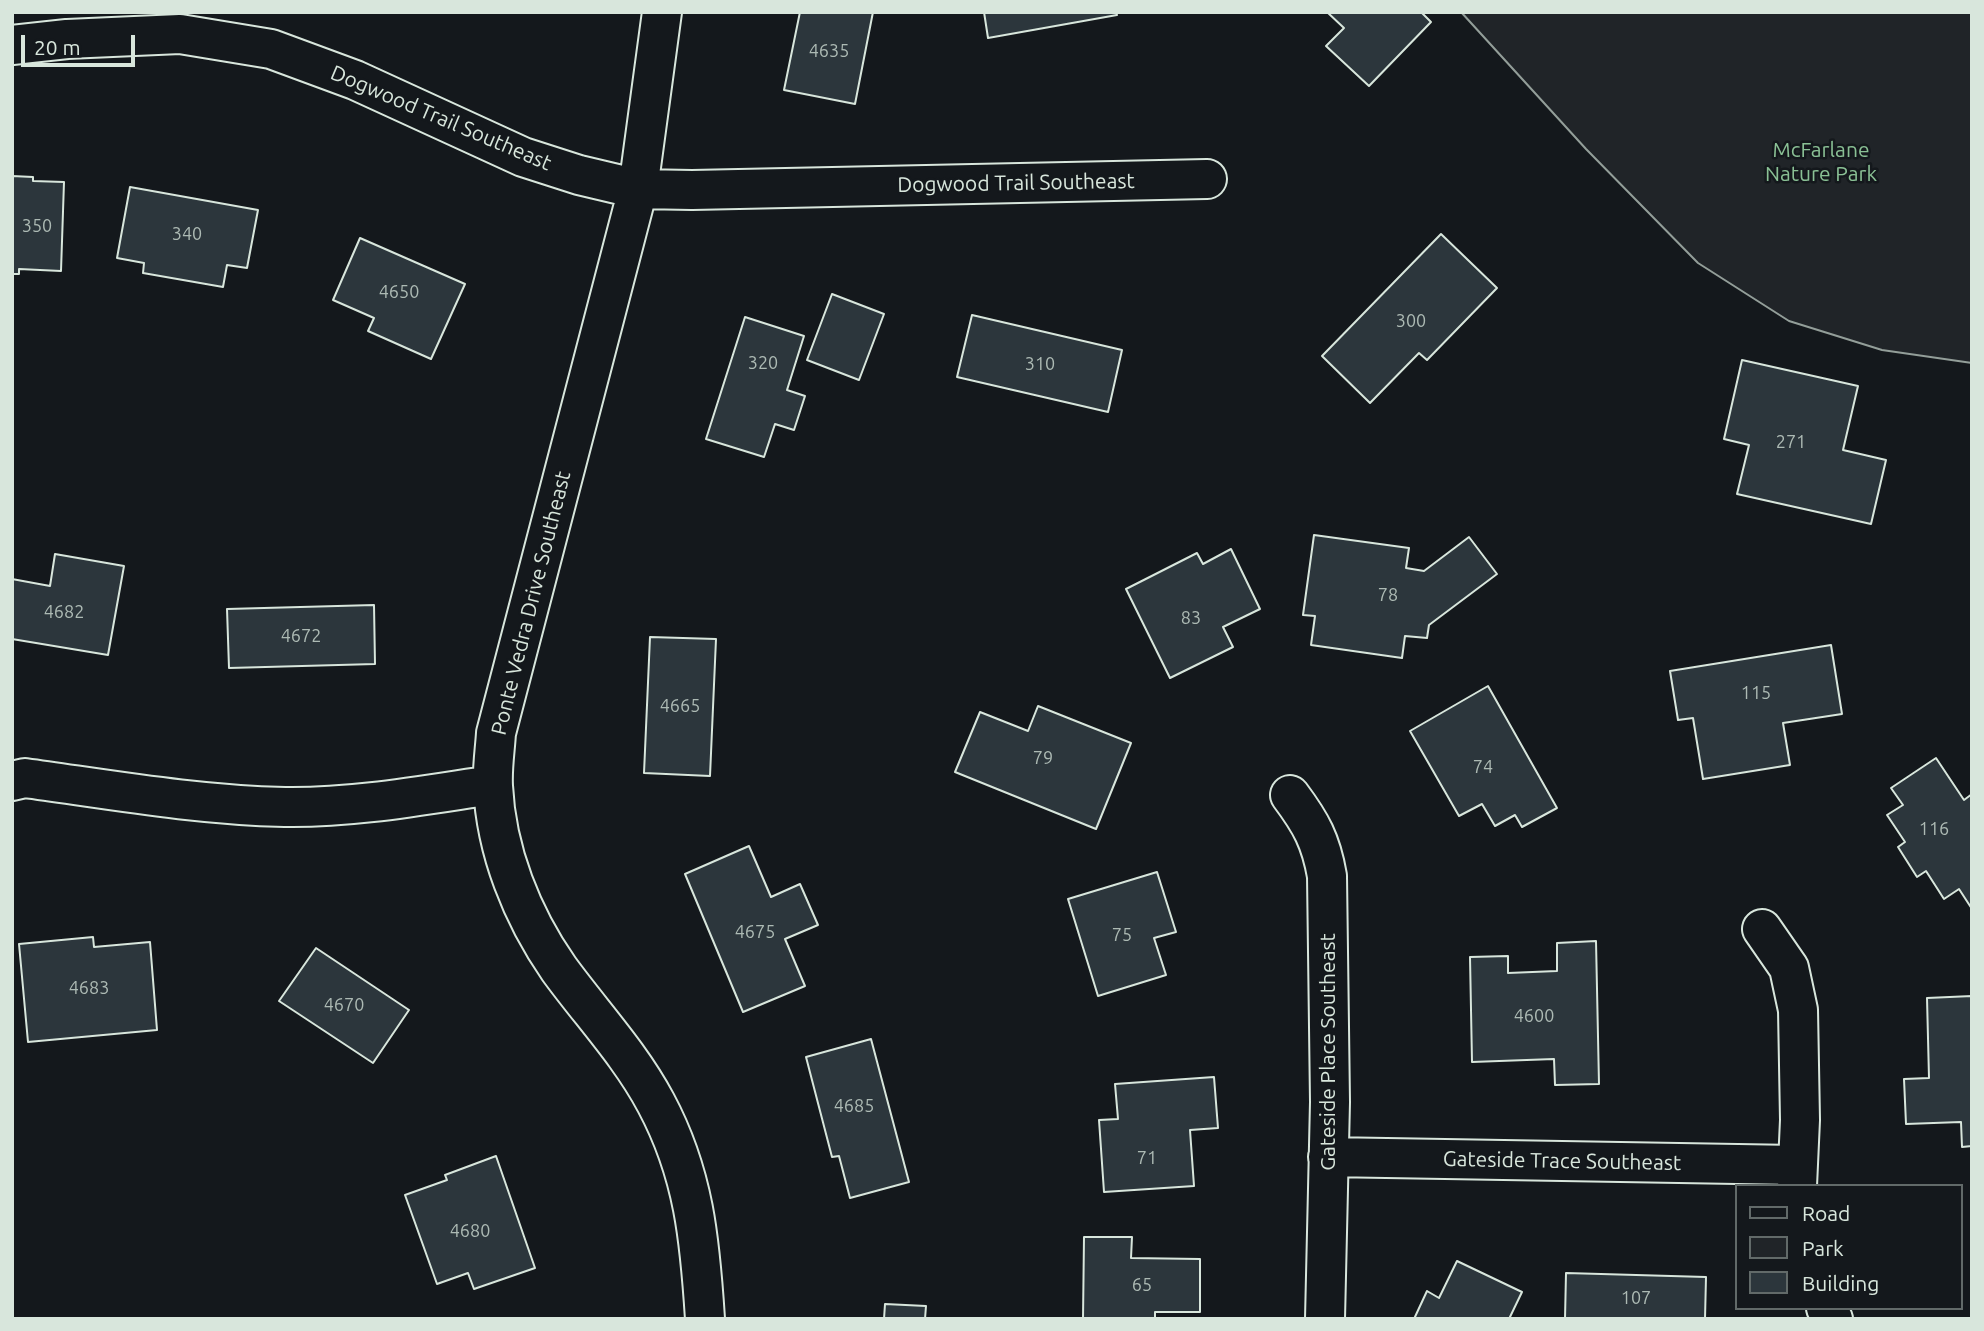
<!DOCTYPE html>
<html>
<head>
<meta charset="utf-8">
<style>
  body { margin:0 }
  #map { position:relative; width:1984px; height:1331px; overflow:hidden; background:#14181c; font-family:Ubuntu,sans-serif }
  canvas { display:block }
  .frame { position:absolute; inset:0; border:14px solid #d8e6dc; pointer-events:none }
  .legend { position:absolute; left:1735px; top:1184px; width:228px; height:126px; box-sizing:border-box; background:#14181c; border:2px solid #626a69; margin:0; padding:9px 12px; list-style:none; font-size:21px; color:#d8e6dc }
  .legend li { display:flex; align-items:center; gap:14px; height:35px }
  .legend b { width:35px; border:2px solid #626a69 }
  .scale { position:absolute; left:21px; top:35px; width:114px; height:32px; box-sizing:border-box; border:4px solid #d8e6dc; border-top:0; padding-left:9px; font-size:21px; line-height:24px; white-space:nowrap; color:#d8e6dc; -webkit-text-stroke:5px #14181c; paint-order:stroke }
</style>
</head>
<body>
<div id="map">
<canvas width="1984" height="1331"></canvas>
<div class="frame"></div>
<ul class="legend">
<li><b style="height:9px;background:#14181c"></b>Road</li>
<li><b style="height:19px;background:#202428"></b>Park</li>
<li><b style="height:19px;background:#2c363c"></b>Building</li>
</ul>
<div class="scale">20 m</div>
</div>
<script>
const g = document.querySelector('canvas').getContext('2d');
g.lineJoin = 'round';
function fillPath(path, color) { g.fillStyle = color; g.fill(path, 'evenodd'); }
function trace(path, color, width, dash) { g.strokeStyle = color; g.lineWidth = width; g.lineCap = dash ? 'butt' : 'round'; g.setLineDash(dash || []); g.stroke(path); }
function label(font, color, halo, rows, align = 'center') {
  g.font = font + ' Ubuntu,sans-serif'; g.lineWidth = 5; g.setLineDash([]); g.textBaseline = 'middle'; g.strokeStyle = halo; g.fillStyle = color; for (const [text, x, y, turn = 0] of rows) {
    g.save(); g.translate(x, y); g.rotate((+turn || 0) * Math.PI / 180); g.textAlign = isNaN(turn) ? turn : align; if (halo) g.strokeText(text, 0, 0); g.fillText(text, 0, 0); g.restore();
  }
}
const green = new Path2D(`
  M1461 12H1972V363L1882 350 1789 321 1698 263 1586 149Z`);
fillPath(green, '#202428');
trace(green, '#939e99', 2);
const building = new Path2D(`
  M800 12H873L855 104 784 90Z
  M984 12H1116L1117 15 988 38Z
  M1327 12H1421L1431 22 1369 86 1326 46 1344 28Z
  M12 176 33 177V181L64 182 61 271 19 269V274H12Z
  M130 187 258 210 247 268 227 265 223 287 143 273 144 263 117 258Z
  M1441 234 1497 288 1427 360 1419 353 1370 403 1322 356Z
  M360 238 465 284 431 359 368 331 374 318 333 300Z
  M832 294 884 314 859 380 807 360Z
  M972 315 1122 350 1108 412 957 377Z
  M745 317 804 336 787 390 805 396 794 430 775 424 764 457 706 439Z
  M1742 360 1858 386 1843 450 1886 460 1871 524 1737 494 1749 445 1724 439Z
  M1314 535 1409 548 1406 568 1424 571 1469 537 1497 574 1429 625 1427 638 1405 636 1402 658 1311 645 1315 616 1303 615Z
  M1231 549 1260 609 1223 627 1233 647 1170 678 1126 589 1197 553 1203 564Z
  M55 554 124 566 108 655 12 639V579L50 586Z
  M374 605 375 664 229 668 227 609Z
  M650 637 716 639 710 776 644 773Z
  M1831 645 1842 714 1783 723 1790 765 1703 779 1693 718 1678 720 1670 671Z
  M1488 686 1557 808 1522 827 1515 815 1495 826 1482 804 1459 816 1410 731Z
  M1038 706 1131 743 1096 829 955 772 980 712 1028 731Z
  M1936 758 1964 800 1972 794V909L1959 889 1944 899 1926 871 1917 877 1898 847 1905 842 1887 815 1903 805 1891 788Z
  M749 846 771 897 800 884 818 925 785 939 805 986 743 1012 685 874Z
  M1157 872 1176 932 1154 938 1166 975 1098 996 1068 899Z
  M93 937 94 947 150 942 157 1030 28 1042 19 944Z
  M1596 941 1599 1084 1555 1085 1554 1059 1472 1062 1470 957 1508 956V973L1557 971V943Z
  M316 948 409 1010 373 1063 279 1001Z
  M1972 996V1146L1962 1147 1961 1122 1906 1124 1904 1079 1929 1078 1927 998Z
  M871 1039 909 1182 850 1198 839 1156 832 1157 806 1057Z
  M1214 1077 1218 1128 1190 1130 1194 1186 1104 1192 1099 1120 1118 1119 1115 1084Z
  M496 1156 535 1268 474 1289 468 1273 437 1284 405 1195 447 1180 445 1175Z
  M1084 1237H1132L1131 1258 1200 1259V1312H1155V1319H1083Z
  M1457 1261 1522 1292 1509 1319H1414L1427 1291 1439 1298Z
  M1566 1273 1706 1277 1705 1319H1565Z
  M885 1304 926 1306 925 1319H884Z`);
fillPath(building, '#2c363c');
trace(building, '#d8e6dc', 2);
const minor = new Path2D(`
  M662 12 638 189 496 733C495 750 492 768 493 786 496 851 522 916 559 969 591 1013 630 1054 656 1103 694 1174 700 1240 705 1319
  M12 45 67 39 180 34 271 49 355 80 523 157 579 175 638 189 692 190 1207 179
  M12 781 25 778C112 790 197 805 285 807 355 808 424 795 492 785
  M1290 795C1311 823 1321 841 1327 876L1330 1102 1325 1319
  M1762 929 1789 968 1798 1010 1800 1120 1797 1186
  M1328 1157 1796 1165
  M1826 1308 1833 1319`);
trace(minor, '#d8e6dc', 42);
trace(minor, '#14181c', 38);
label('18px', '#adbab4', null, [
  ["4635",829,51],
  ["350",37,226],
  ["340",187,234],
  ["4650",399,292],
  ["300",1411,321],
  ["320",763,363],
  ["310",1040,364],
  ["271",1791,442],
  ["78",1388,595],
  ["4682",64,612],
  ["83",1191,618],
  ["4672",301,636],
  ["115",1756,693],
  ["4665",680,706],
  ["79",1043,758],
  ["74",1483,767],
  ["116",1934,829],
  ["4675",755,932],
  ["75",1122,935],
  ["4683",89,988],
  ["4670",344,1005],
  ["4600",1534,1016],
  ["4685",854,1106],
  ["71",1147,1158],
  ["4680",470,1231],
  ["65",1142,1285],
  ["107",1636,1298]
]);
label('21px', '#d8e6dc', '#14181c', [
  ["Dogwood Trail Southeast",441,118,23],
  ["Dogwood Trail Southeast",1016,183,-1],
  ["Ponte Vedra Drive Southeast",531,603,-76],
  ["Gateside Place Southeast",1328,1052,-90],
  ["Gateside Trace Southeast",1562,1161,1]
]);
label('21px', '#8ac095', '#14181c', [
  ["McFarlane",1821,150],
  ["Nature Park",1821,174]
]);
</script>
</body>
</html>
